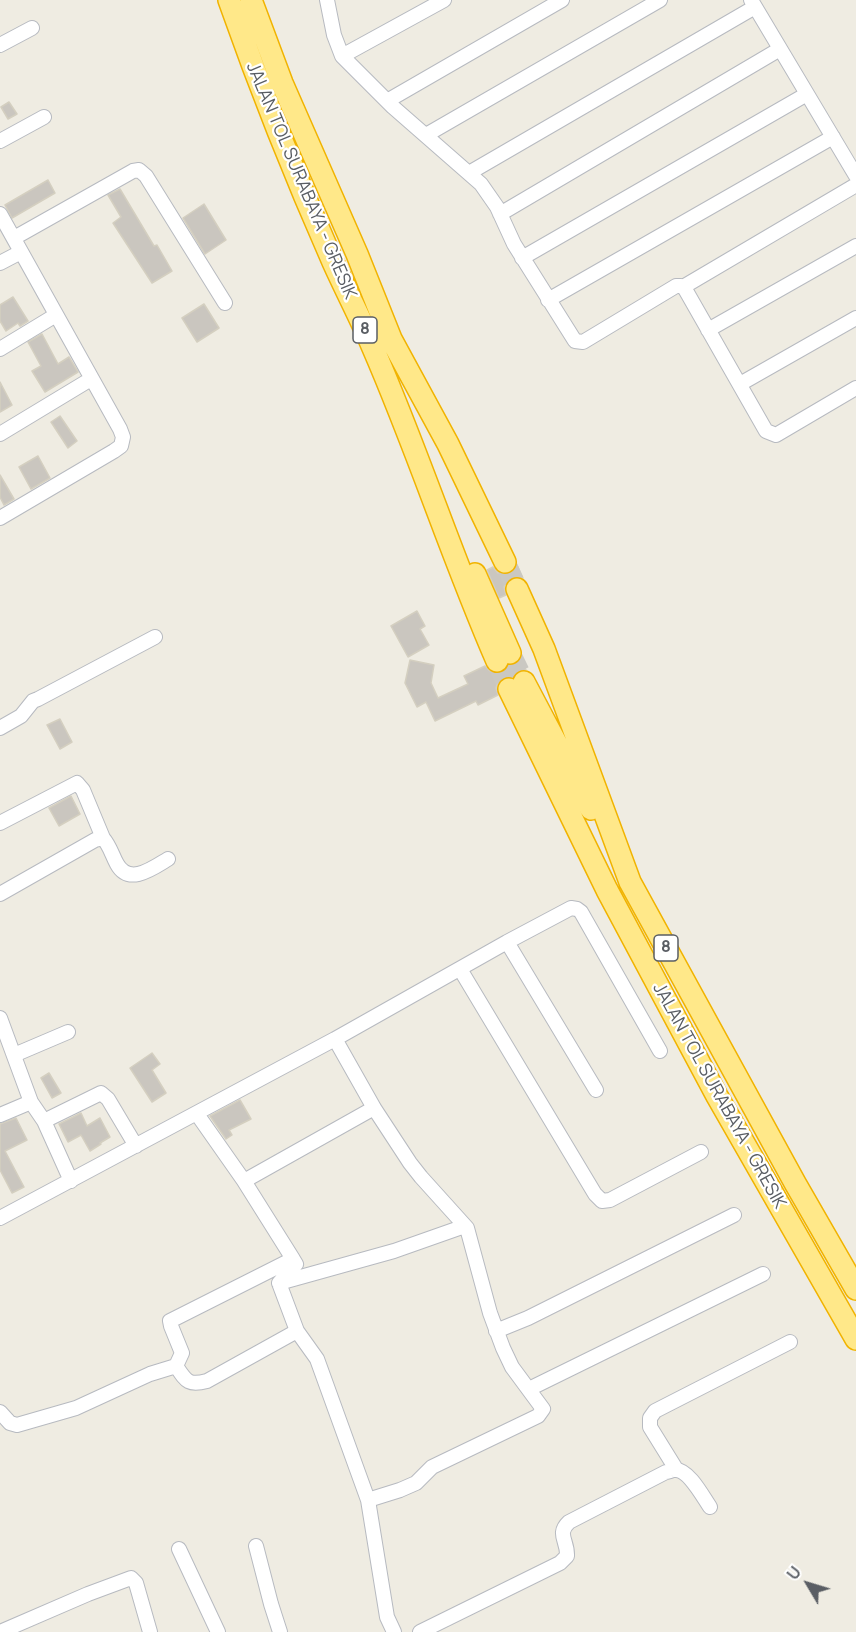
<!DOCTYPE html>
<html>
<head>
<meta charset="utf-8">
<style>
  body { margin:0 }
  #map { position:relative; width:856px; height:1632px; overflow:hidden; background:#efece2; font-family:Manrope,sans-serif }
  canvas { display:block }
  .north { position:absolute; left:778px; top:1554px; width:60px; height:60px; -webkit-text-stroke:4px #fff; paint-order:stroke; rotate:308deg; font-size:16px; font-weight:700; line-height:24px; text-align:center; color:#5a5e64 }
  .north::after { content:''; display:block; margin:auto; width:21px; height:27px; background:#5a5e64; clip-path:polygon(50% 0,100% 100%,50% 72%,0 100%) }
</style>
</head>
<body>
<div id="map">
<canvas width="856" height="1632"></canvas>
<div class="north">U</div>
</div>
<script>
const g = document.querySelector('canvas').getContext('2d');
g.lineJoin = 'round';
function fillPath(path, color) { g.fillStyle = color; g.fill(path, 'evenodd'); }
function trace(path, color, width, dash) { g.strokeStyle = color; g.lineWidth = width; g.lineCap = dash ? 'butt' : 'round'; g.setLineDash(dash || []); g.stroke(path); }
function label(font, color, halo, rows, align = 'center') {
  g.font = font + ' Manrope,sans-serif'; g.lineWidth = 4.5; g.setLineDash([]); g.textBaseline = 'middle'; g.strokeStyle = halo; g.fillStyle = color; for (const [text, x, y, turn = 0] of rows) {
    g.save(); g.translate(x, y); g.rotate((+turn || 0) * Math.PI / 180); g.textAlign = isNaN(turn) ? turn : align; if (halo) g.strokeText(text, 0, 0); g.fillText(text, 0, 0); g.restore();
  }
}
const building = new Path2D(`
  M9 102 17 114 8 119 1 107Z
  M48 180 55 193 12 218 5 205Z
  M120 189 154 246 157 245 172 271 152 283 113 223 121 217 108 195Z
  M204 204 226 240 205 254 183 218Z
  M13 297 28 321 20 326 18 323 6 331 0 321V305Z
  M204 304 219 328 197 342 182 318Z
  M42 334 58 364 69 357 78 372 45 392 32 371 41 366 28 342Z
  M0 382 12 405 0 412Z
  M60 416 77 441 68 448 51 422Z
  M38 456 50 478 31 489 19 467Z
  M0 475 14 499 4 505 0 497Z
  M517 565 523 578 518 576 511 578 506 582 504 587 506 595 499 598 487 570 493 567 498 573 505 575 511 573 515 570Z
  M417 611 425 626 420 629 429 645 408 657 391 626Z
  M521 659 526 670 519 671 513 677 503 678 498 682 496 688 498 695 478 705 476 701 435 721 426 702 417 707 405 683 410 660 434 665 431 683 438 698 468 684 464 676 485 666 490 671 496 674 501 673 507 669 509 666 516 664Z
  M60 719 72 742 60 749 47 725Z
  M71 796 80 814 59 826 49 808Z
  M152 1053 160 1064 152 1070 166 1093 152 1102 130 1068Z
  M49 1073 61 1093 52 1098 41 1078Z
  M240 1100 251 1119 229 1130 232 1135 226 1139 210 1116Z
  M81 1113 87 1126 100 1118 110 1137 100 1143 101 1144 90 1151 81 1135 68 1142 59 1124Z
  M16 1118 27 1140 5 1151 24 1187 12 1193 0 1170V1124Z`);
fillPath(building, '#cac6bf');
trace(building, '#d4cfc0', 1.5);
trace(new Path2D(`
  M505 562 517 589
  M510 653 524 682
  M497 661 509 689`), '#cac8c2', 21, [21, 10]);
const minor = new Path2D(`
  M327 0 334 35 342 56 393 107 481 184 497 207 514 244 575 341 583 342 676 286H681L685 289 766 431 776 435 856 388
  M751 0 856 176
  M0 45 32 28
  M342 56 444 0
  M387 101 562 0
  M426 135 660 0
  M0 141 44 117
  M469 173 755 7
  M0 214 120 429 123 437 121 446 114 451 0 518
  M500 214 780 49
  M14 238 133 171 139 170 146 176 225 303
  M522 258 807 94
  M0 263 21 252
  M683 287 856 185
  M548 300 833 137
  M708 330 856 246
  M0 349 56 315
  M740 384 856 318
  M0 434 91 379
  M0 728 21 716 33 701 38 699 155 637
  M0 823 77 783 83 790 103 838
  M0 894 95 840 103 838C110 846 112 855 117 864 129 886 153 868 168 859
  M507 942 596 1090
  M460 969 595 1194 602 1201 610 1200 701 1152
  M0 1018 31 1102 44 1121 71 1181
  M335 1039 374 1108 410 1163 421 1177 467 1228 490 1313 503 1348 512 1367 543 1409 538 1416 432 1467 416 1483 400 1490 368 1500
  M14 1055 68 1032
  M197 1114 244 1181 293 1259
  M0 1115 31 1102
  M44 1121 101 1093 108 1099 136 1146
  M244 1181 374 1108
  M0 1218 335 1039 507 942 571 908 577 909 581 912 660 1051
  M279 1283 297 1331 317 1359 368 1500 387 1617 394 1632
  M279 1283 394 1251 465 1226
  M496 1331 528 1318 734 1215
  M176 1366C186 1381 188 1386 207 1381L297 1331
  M529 1389 763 1274
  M0 1412 10 1423 17 1425 76 1408 150 1374 176 1366 182 1353 171 1326 170 1321 293 1259 296 1264 279 1283
  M676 1469 650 1427V1418L655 1411 790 1342
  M256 1546 271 1604 280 1632
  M179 1549 218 1632
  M0 1632 88 1594 131 1578 136 1583 150 1632
  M420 1632 560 1563 567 1556C568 1541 556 1534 569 1522L666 1472C668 1472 675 1469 676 1470 689 1470 703 1497 710 1507`);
const highway = new Path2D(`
  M229 0C260 88 295 176 333 262 346 291 361 319 373 348 418 451 452 558 497 661
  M251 0 282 83 357 254 391 339 448 444 505 562
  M475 574 510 653
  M517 589 544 649 630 882 795 1183 856 1289
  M524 682 591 809
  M509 689 607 890 717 1096 856 1339`);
trace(minor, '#b7bac0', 16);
trace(highway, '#f1b300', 24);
trace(minor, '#fff', 14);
trace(highway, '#ffe889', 21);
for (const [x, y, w] of [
  [365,330,24],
  [666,948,24]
]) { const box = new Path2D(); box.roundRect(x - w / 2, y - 13, w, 26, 4.5); g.fillStyle = '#fff'; g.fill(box); trace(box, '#5a5e64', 1.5); }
label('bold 16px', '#5a5e64', null, [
  ["8",365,330],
  ["8",666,948]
]);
label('18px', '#5a5e64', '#fff', [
  ["JALAN TOL SURABAYA - GRESIK",301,181,67],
  ["JALAN TOL SURABAYA - GRESIK",719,1096,61]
]);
</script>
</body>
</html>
